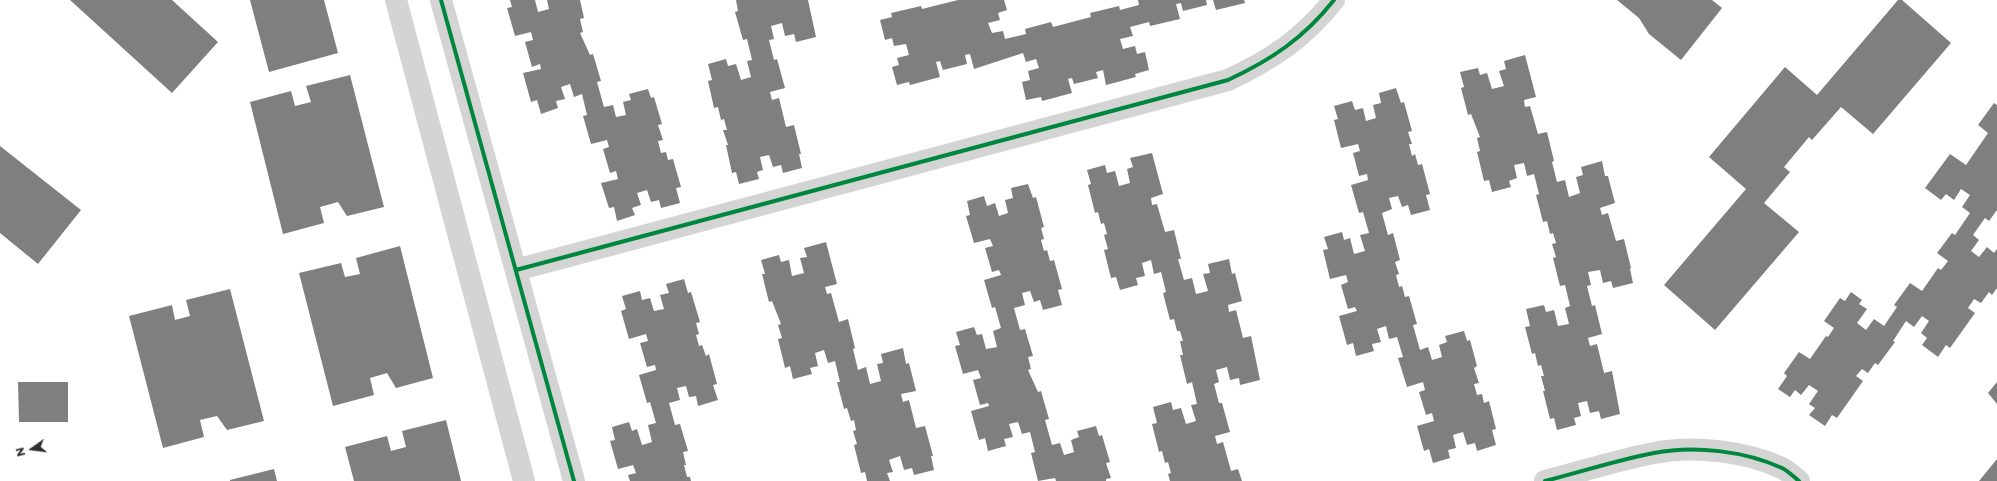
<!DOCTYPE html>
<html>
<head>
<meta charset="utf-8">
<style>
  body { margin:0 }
  #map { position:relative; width:1997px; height:481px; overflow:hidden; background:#fff; font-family:Montserrat,sans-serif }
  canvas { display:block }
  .north { position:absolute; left:12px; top:429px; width:40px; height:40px; -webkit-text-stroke:3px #fff; paint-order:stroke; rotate:256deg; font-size:11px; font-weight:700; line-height:16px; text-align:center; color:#2f2f2f }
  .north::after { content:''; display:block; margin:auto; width:14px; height:18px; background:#2f2f2f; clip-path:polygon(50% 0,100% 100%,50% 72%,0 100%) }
</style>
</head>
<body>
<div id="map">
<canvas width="1997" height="481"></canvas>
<div class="north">N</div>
</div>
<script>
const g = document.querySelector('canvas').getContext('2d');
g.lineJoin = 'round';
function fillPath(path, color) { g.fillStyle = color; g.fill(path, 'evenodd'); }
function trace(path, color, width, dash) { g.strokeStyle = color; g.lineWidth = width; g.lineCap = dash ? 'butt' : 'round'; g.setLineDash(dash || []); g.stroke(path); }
fillPath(new Path2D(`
  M70 0H172L218 42 172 93Z
  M250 0H324L338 53 269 72Z
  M510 0H535L538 12 549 9 547 0H580L584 18 580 19 583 32 580 33 590 55 593 54 601 81 597 82 604 107 613 105 616 117 626 115 623 102 631 100 629 94 648 89 651 98 654 97 662 124 658 125 663 140 658 141 661 153 666 152 668 160 673 159 681 187 676 188 680 203 661 208 659 200 651 202 647 190 637 193 641 205 632 208 635 215 617 221 614 207 609 208 601 183 618 179 616 171 610 173 603 149 609 147 607 140 591 144 583 116 587 115 582 94 574 97 570 84 561 87 565 99 556 101 558 108 541 114 537 100 531 102 523 73 541 69 540 64 532 67 525 42 533 40 531 32 515 36 507 8 512 7Z
  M736 0H808L816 37 796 42 794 34 785 36 782 23 771 26 774 39 769 40 774 60 777 59 785 88 770 92 772 100 779 98 786 127 794 125 801 154H799L802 168 783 173 781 165 773 167 769 155 760 157 763 170 757 172 759 179 739 184 736 172 732 173 726 145H728L723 130H727L724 119 721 120 718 107 714 108 708 81 712 80 708 64 726 59 728 66 736 64 741 80 751 77 747 61 752 60 747 39 743 40 735 12 738 11Z
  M958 0H1004L1007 10 998 13 1000 20 988 23 992 33 1003 31 1005 39 1026 34 1025 29 1051 22 1053 27 1091 17 1090 13 1119 6 1120 10 1139 5 1138 0H1206L1207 5 1183 11 1181 3 1176 4 1180 19 1150 26 1149 22 1130 27 1133 36 1120 39 1123 49 1135 46 1137 54 1145 52 1149 70 1135 74 1136 77 1106 85 1103 70 1096 72 1098 78 1074 84 1072 78 1068 79 1072 93 1042 101 1041 97 1026 100 1022 82 1030 80 1028 71 1039 68 1036 59 1026 62 1023 53 974 69 970 54 965 55 967 64 943 70 940 61 936 62 940 77 910 85 909 82 897 85 892 67 899 65 897 58 909 55 906 44 894 46 892 38 885 40 880 20 892 17 891 13 921 6 922 9Z
  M1213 0H1244L1245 3 1216 10Z
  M1617 0H1712L1722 8 1681 60 1649 34 1639 18Z
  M1898 0H1902L1951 43 1873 134 1841 107 1812 140 1809 137 1784 167 1790 172 1764 203 1799 232 1715 330 1664 285 1746 189 1709 157 1785 67 1817 95Z
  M1525 55 1536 97 1524 100 1525 107 1530 106 1538 134 1547 132 1554 161 1552 162 1557 182 1565 180 1569 197 1580 193 1576 177 1583 175 1581 167 1602 161 1605 176H1608L1615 203 1600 208 1602 215 1608 213 1616 241 1624 239 1631 268 1630 269 1633 283 1613 288 1611 281 1603 283 1600 270 1588 272 1591 285 1587 286 1592 306 1595 305 1602 334 1588 338 1590 346 1597 344 1604 373 1612 371 1620 414 1601 419 1599 411 1590 413 1587 401 1578 403 1581 416 1574 418 1576 425 1557 430 1554 418 1550 419 1543 391H1545L1541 376H1544L1541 365 1538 366 1535 353 1532 354 1525 327 1530 326 1526 309 1544 305 1546 312 1554 310 1558 326 1569 324 1565 308 1570 306 1565 285 1560 286 1553 258 1556 257 1552 244 1556 243 1553 233 1550 234 1547 221 1543 222 1536 195 1539 194 1534 174 1527 176 1524 163 1514 165 1517 178 1509 181 1511 187 1492 192 1489 180 1484 181 1477 152 1480 151 1477 138 1480 137 1471 114 1468 115 1461 88 1464 87 1460 72 1478 68 1480 75 1487 73 1492 89 1504 86 1499 71 1506 69 1504 61Z
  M350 75 384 207 347 216 338 202 320 207 324 223 283 234 250 102 291 91 295 106 311 102 306 86Z
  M1396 88 1401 103 1404 102 1412 131 1408 132 1412 144H1409L1412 156 1415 154 1418 165 1422 164 1430 194 1426 195 1430 210 1411 215 1408 205 1402 207 1398 196 1389 198 1392 209 1382 213 1388 235 1393 233 1400 260 1395 262 1399 274 1396 275 1399 287 1402 286 1405 297 1409 296 1417 324 1413 325 1420 350 1428 347 1432 360 1442 357 1439 345 1447 342 1445 336 1464 331 1467 341 1470 340 1477 366 1474 368 1479 383 1474 384 1477 395 1482 394 1484 403 1489 401 1496 429 1492 430 1496 445 1477 451 1475 443 1467 445 1463 432 1453 435 1456 448 1448 450 1450 458 1433 463 1429 449 1424 451 1417 426 1434 421 1432 413 1426 415 1419 392 1425 390 1423 382 1407 387 1398 358 1403 357 1397 337 1389 339 1386 326 1377 329 1381 342 1372 344 1374 351 1356 356 1353 343 1347 345 1339 316 1357 311 1355 307 1348 309 1341 285 1348 282 1346 275 1330 279 1323 250 1328 249 1324 237 1342 232 1344 240 1350 238 1354 254 1365 251 1360 235 1369 233 1363 212 1359 213 1351 185 1368 180 1367 174 1359 176 1353 153 1360 151 1358 144 1341 148 1334 120 1338 119 1334 106 1352 101 1355 110 1363 108 1366 121 1376 118 1373 105 1381 103 1379 93Z
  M1994 103 1997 105V210L1989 221 1985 218 1973 235 1979 240 1971 251 1979 257 1987 247 1994 253 1997 249V288L1992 295 1989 292 1981 303 1974 299 1968 308 1975 313 1950 348 1946 345 1938 357 1922 345 1927 338 1921 333 1929 321 1922 316 1914 327 1906 321 1893 341 1895 342 1878 365 1875 363 1868 373 1862 369 1856 376 1863 381 1837 418 1832 415 1825 426 1809 415 1815 408 1809 404 1818 391 1809 385 1801 395 1795 390 1790 397 1778 389 1787 376 1784 373 1799 352 1810 359 1826 336 1828 337 1834 328 1824 321 1840 298 1845 301 1851 292 1862 300 1859 304 1867 309 1857 323 1866 330 1874 319 1884 326 1897 307 1894 305 1910 283 1922 291 1938 268 1941 270 1948 261 1937 253 1952 233 1955 235 1970 213 1962 207 1970 195 1961 189 1954 200 1946 194 1941 200 1925 188 1950 154 1966 165 1988 133 1978 125Z
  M0 146 81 210 38 264 0 233Z
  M1152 153 1163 194 1151 198 1152 205 1157 204 1165 232 1174 230 1181 259H1178L1184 280 1192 278 1196 294 1208 291 1203 274 1210 273 1208 264 1229 259 1232 274 1235 273 1242 301 1228 305 1229 312 1236 310 1243 338 1251 336 1260 380 1240 385 1239 378 1230 380 1227 367 1216 370 1219 382 1214 384 1219 403H1222L1230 432 1215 436 1217 444 1223 442 1231 471 1238 469 1242 481H1170L1168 474 1171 473 1168 462 1165 463 1162 451 1159 452 1152 424 1157 423 1153 407 1171 402 1173 410 1181 408 1186 424 1196 421 1191 405 1197 404 1192 382 1187 384 1180 355H1183L1180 341H1183L1180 331H1177L1174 319 1170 320 1163 293 1166 292 1161 272 1154 274 1151 260 1142 263 1145 276 1136 278 1138 285 1120 290 1116 277 1111 278 1104 250 1108 249 1104 235 1107 234 1104 223 1101 224 1098 212 1095 213 1088 185 1091 184 1087 170 1105 165 1107 173 1115 171 1119 186 1130 183 1127 169 1133 167 1130 158Z
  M1028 184 1033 198 1036 197 1044 227 1041 228 1044 239 1041 240 1044 251 1047 250 1050 261 1054 260 1062 289 1058 290 1062 305 1043 310 1040 300 1034 302 1030 291 1022 293 1025 305 1014 308 1020 330 1025 329 1033 356 1028 357 1031 369 1028 370 1038 392 1041 391 1049 419 1045 420 1052 445 1060 443 1064 455 1074 452 1071 440 1079 437 1077 431 1096 426 1099 436 1102 435 1110 462 1106 463 1111 478 1106 479V481H1056L1055 478 1038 481 1031 453 1035 452 1030 432 1022 434 1018 422 1009 424 1013 437 1004 439 1006 446 988 451 985 438 979 440 971 411 989 406 988 403 980 405 973 380 981 378 978 370 963 374 955 346 960 345 956 332 974 327 977 335 982 334 986 349 997 347 993 331 1001 328 995 307 992 308 984 280 1001 275 999 270 992 272 985 248 993 246 990 239 974 243 966 216 970 215 967 201 984 196 987 206 995 203 999 216 1008 213 1005 200 1013 198 1011 188Z
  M826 242 837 284 825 287 827 294 831 293 839 322 848 319 855 348 853 349 858 370 866 367 870 384 881 381 877 364 883 363 881 354 903 348 906 364 909 363 916 391 901 394 903 402 909 400 916 428 925 426 933 456H931L934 470 914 475 912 468 904 470 900 456 889 460 893 472 887 473 890 481H867L865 472 861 473 854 445 857 444 853 431 856 430 854 420 851 421 847 408 844 409 837 382H840L835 361 828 363 824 350 815 353 818 366 810 368 812 374 793 379 790 366 785 368 778 339 782 338 778 325 781 324 772 301 769 302 762 274H765L761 260 779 255 781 262 789 260 792 276 804 273 800 258 807 257 804 248Z
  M400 246 433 378 396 388 387 373 370 378 374 395 333 406 299 273 341 263 345 277 360 274 356 258Z
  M684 279 688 293 691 292 700 322 696 323 699 334 696 335 699 346 702 345 706 356 709 354 717 384 713 385 718 400 698 406 696 396 689 397 686 386 677 388 680 400 669 403 675 425 680 424 688 451 683 452 686 465H684L687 477H690L691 481H630L628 475 636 473 633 465 618 469 610 441 615 440 612 427 629 422 632 431 637 429 642 445 652 442 648 425 656 423 650 402 647 403 639 375 656 370 655 365 647 367 640 343 648 341 646 334 629 339 621 311 626 309 622 296 640 291 642 300 650 298 654 311 664 309 660 295 669 293 666 284Z
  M230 289 264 421 227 430 217 416 200 420 204 437 163 448 129 316 172 305 175 320 190 316 186 300Z
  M18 382H68V422H19Z
  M1997 382V404L1988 393Z
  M446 420 461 481H354L345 447 387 436 391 451 406 447 402 431Z
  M1997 459V481H1979Z
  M274 469 277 481H230V480Z`), '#7f7f7f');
trace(new Path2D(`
  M396 0 524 481
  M441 0 574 481
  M516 270 1228 80C1271 60 1304 38 1334 0
  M1545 481C1581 472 1617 460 1654 453 1694 445 1745 451 1782 468 1788 471 1794 477 1799 481`), '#d4d4d4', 22);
trace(new Path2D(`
  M441 0 574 481
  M516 270 1228 80C1271 60 1304 38 1334 0
  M1545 481C1581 472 1617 460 1654 453 1694 445 1745 451 1782 468 1788 471 1794 477 1799 481`), '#00873e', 4);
</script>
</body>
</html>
